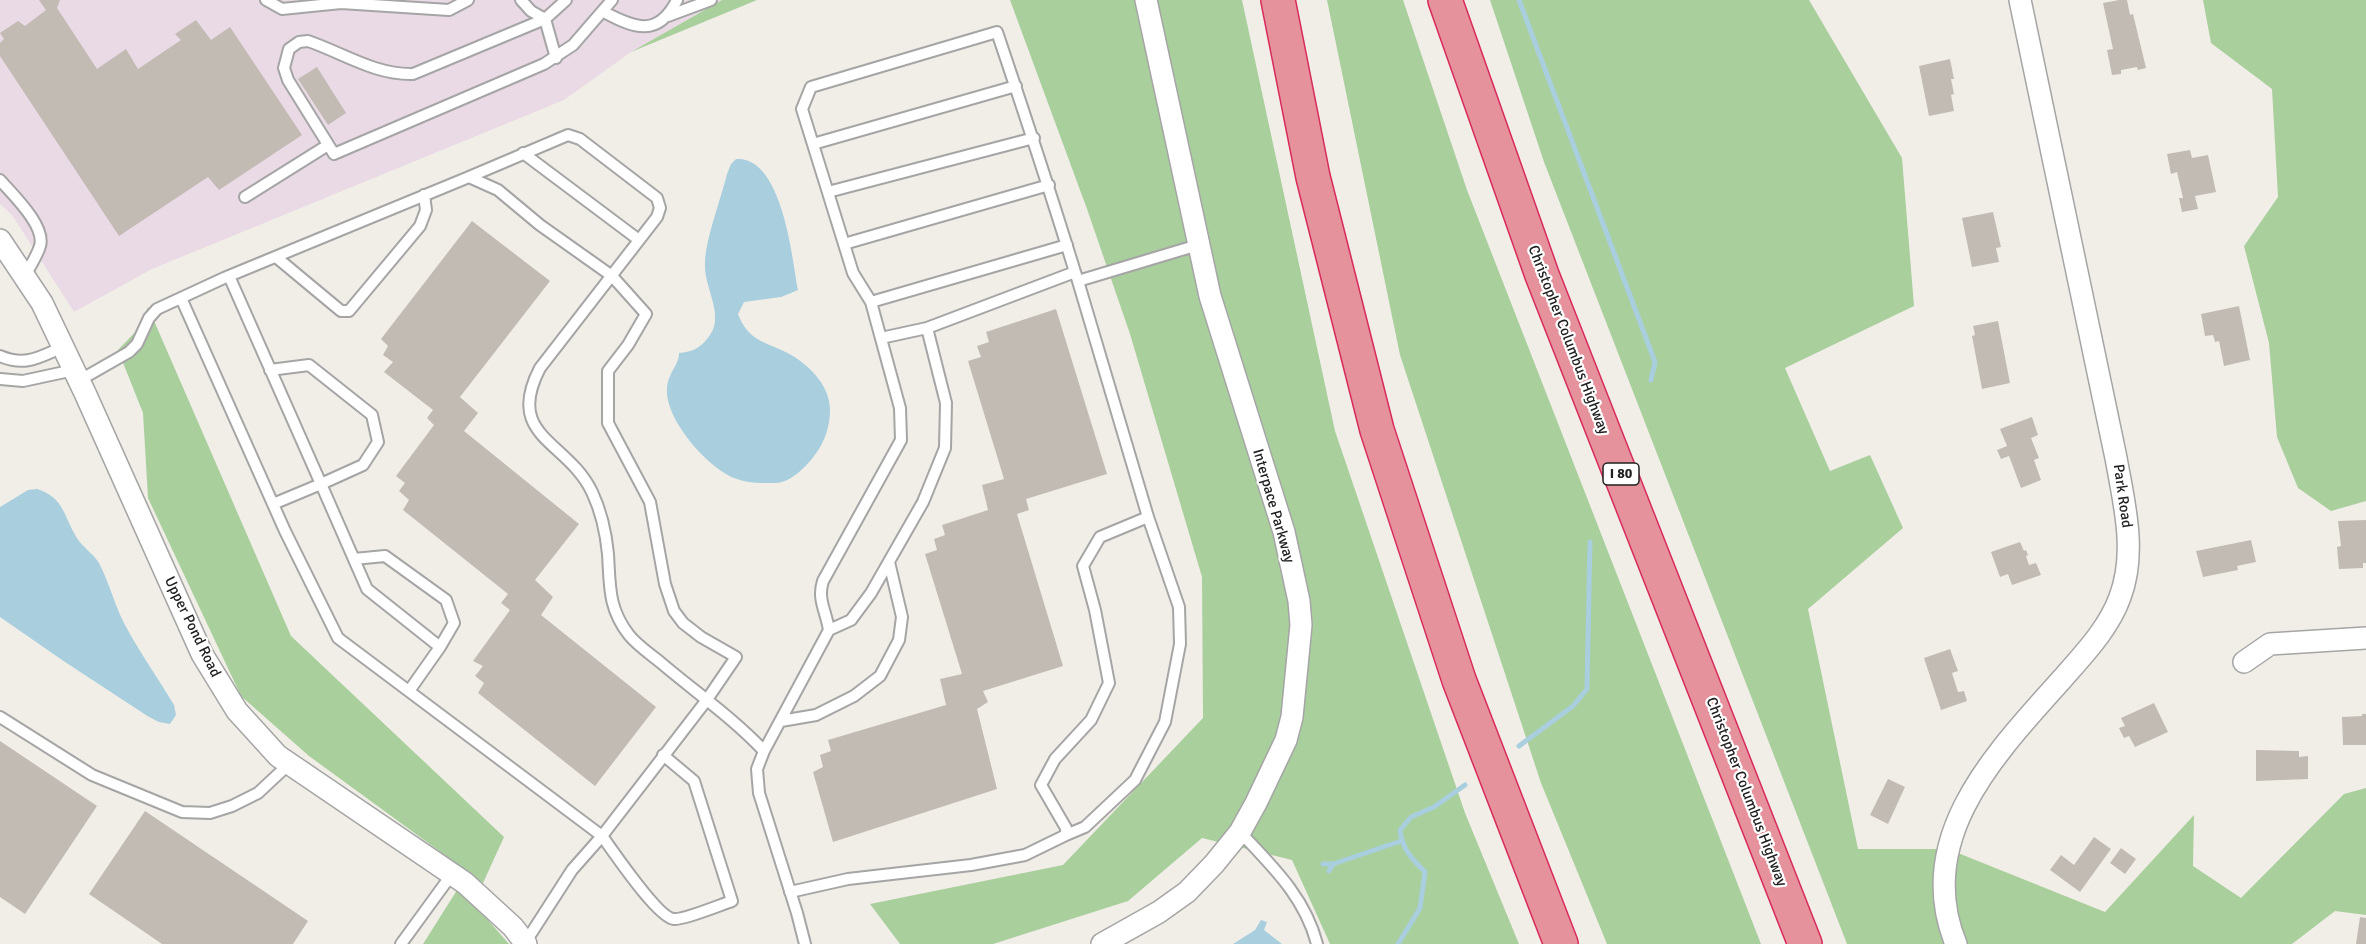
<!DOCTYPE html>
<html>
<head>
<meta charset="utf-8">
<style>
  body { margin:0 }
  canvas { display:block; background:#f1eee8 }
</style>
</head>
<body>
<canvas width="2366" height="944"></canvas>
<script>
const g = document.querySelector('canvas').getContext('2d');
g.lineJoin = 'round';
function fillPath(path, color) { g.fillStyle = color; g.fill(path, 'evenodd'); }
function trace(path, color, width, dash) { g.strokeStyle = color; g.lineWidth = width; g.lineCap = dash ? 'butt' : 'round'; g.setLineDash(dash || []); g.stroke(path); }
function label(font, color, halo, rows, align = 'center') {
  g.font = font + ' Signika,sans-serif'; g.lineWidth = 4.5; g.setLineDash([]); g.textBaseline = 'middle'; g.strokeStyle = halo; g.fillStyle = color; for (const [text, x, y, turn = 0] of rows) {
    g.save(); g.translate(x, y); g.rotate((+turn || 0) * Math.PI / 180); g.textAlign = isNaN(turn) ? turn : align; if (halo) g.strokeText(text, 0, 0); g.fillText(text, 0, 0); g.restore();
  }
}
fillPath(new Path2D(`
  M0 0H722L631 52 564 100 152 269 74 312 12 215 0 204Z`), '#eadae6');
fillPath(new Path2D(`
  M722 0H757L631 52Z
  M1010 0H1242L1335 431 1465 813 1519 944H1330L1292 860 1202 838 1128 901 993 944H900L870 904 1063 865 1203 718 1202 577 1130 334 1087 209Z
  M1327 0H1403L1467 190 1761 944H1607L1541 783 1400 355Z
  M1490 0H1809L1902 158 1914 306 1785 368 1830 471 1870 455 1903 528 1808 609 1858 849H1948L2105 912 2194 815 2193 866 2241 898 2344 794 2366 788V915L2335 911 2292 944H1847L1544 162Z
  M2203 0H2366V501L2331 511 2298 488 2277 437 2269 343 2244 246 2278 197 2272 89 2211 43Z
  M148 307 291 636 504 837 483 883 309 756 241 696 148 498 143 413 118 350 140 327Z
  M459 887 509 944H423Z`), '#a9cf9d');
fillPath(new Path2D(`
  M736 159C782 156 792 256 798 290L781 297 744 302 738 314C749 344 770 342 793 356 812 368 830 387 830 410 830 429 823 446 811 460 804 468 793 479 782 482 779 483 773 483 769 483 758 483 747 483 737 479 711 471 676 430 669 404 661 376 679 369 679 353 691 352 699 349 707 339 727 317 704 290 705 264 705 240 721 199 727 174L731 164Z
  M37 489C66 498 64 520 79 541 85 549 96 556 100 565 110 585 115 606 125 625 140 653 158 678 174 705L176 715 170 724 159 722 149 717 65 662 0 617V507L28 490Z
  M1261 920 1267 922 1264 930 1282 944H1233L1255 930Z`), '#a9cedd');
trace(new Path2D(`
  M1519 0 1655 362 1651 380
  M1519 746 1573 706 1587 689 1590 542
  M1323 864H1333
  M1329 871 1333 864 1401 841
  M1398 944 1420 908 1425 872C1412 859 1402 849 1400 830L1411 817 1434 807 1465 785`), '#a9cedd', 5);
fillPath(new Path2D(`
  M39 0H60L57 8 97 69 126 49 138 69 181 40 175 34 196 20 211 40 230 27 302 135 219 190 208 177 119 236 0 56V43L4 39 0 33 18 21 25 26 46 10Z
  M2119 0H2127L2130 15 2133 14 2146 68 2138 70 2137 67 2121 70V74L2112 75 2107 50 2113 49 2103 3Z
  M1950 59 1954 79H1951L1954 94 1951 95 1954 111 1929 116 1919 66Z
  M317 67 346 113 328 125 298 79Z
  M2190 150 2192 158 2208 155 2216 192 2195 196 2198 209 2182 212 2179 198H2183L2177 172 2171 174 2167 154Z
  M1993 212 2001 247 1996 248 1999 262 1972 267 1962 218Z
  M472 221 550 281 460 397 478 413 464 431 579 524 535 580 553 597 541 615 656 707 595 786 478 693 484 683 475 676 483 666 473 661 510 610 501 603 508 594 403 510 409 500 399 491 405 483 396 476 434 425 427 418 433 410 384 372 393 362 383 355 388 346 381 339Z
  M2239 306 2250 360 2224 366 2219 341 2215 342 2213 335 2205 336 2201 314Z
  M1056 309 1107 474 1026 499 1029 510 1017 514 1063 666 983 691 988 702 977 709 997 789 833 842 813 772 823 767 820 755 831 751 828 740 946 705 940 679 962 674 925 554 937 550 934 539 945 535 942 525 988 510 982 485 1004 479 968 361 981 357 977 346 989 342 986 332Z
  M1998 321 2010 383 1982 389 1972 336 1975 335 1973 326Z
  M2032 417 2038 435 2031 438 2039 458 2034 460 2041 480 2021 488 2009 456 2001 459 1997 450 2007 446 2000 429Z
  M2366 520V563H2363V568L2339 569 2337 547 2341 546 2338 521Z
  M2251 540 2256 562 2237 566 2238 570 2203 577 2196 551Z
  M2020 542 2024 551 2026 550 2028 555 2026 556 2029 565 2036 563 2041 575 2012 585 2008 574 2000 577 1991 552Z
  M1950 649 1958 671 1952 673 1958 692 1964 691 1967 701 1941 710 1924 658Z
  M2154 703 2168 732 2135 747 2129 736 2124 738 2119 728 2125 726 2121 718Z
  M2362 714H2366V745H2343L2342 717 2362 716Z
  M0 741 97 806 25 914 0 897Z
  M2256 750 2299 751V757L2308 756V779L2256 781Z
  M1888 779 1905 787 1888 824 1870 815Z
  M145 811 308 921 293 944H162L89 894Z
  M2094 837 2111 849 2080 892 2050 870 2061 855 2074 865Z
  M2121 848 2136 859 2125 874 2110 863Z
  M2360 917 2366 918V944H2356Z`), '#c2bbb4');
const lane = new Path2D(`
  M266 0 282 9 341 3 449 10 468 0
  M521 0 531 11 545 19 556 58
  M566 0 545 19 413 74C375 75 343 53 308 41L299 42 289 49 284 68 288 80 334 154 544 64 573 45 612 0
  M604 12C634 28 658 38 677 0
  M668 16 711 0
  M813 144 1016 86
  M523 153 639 240
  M469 177 568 135 580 139 657 198 660 208 657 217 540 368C504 437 567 440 592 492 601 511 606 533 608 554 610 586 608 608 629 635 637 645 650 654 660 662 694 691 733 718 764 751
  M0 180C13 195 46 226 40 246 37 256 30 266 25 276
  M828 192 1034 138
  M245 197 328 145
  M844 244 1049 185
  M1067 245 871 302 853 273 802 109 811 87 997 32C1024 112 1050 191 1075 272L1078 281 1198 245
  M276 257 341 311H349L420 226 426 210 424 195
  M229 276 321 484 273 504
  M1078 281 1148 517 1100 537 1083 566 1095 610 1109 683 1091 720 1055 759 1041 785 1066 828V835L1085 827 1135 780 1165 722 1180 644 1179 607 1148 517
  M181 298 285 531 338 638 602 836C613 851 658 918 674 919 684 920 720 905 732 901L694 781 663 755
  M927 328 1075 272
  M0 356C26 367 39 357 63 347
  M270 370 309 365 372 415 378 442 363 465 321 484 367 589 440 647 409 691
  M0 379 23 381 74 370
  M80 380 129 352 137 344 149 318 157 309 224 278 469 177 498 190 540 225 612 276 646 314 628 345 608 371V423L650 502 665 584 674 611 683 623 701 637 736 657 706 701 602 836 572 870 525 943
  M354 559 385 556 446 600 454 623 440 647
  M829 630 851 620 871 593 923 502 945 448 946 403 927 328 881 338
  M0 717 92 775 182 812 210 813 232 806 258 793 289 764
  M781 721 816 715 854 696 880 676 899 640 902 617 889 562
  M1240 832C1272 866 1305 897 1317 944
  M790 892 848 879 971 865 1025 855 1066 835
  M401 944 452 874
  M805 944 797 913 759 793 757 769 764 751 829 630C826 611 817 599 823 581L901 440 900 408 871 302`);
const street = new Path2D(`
  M0 240 42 303 85 393 202 654 237 711 278 756 465 883 513 927 526 944
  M2244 662 2270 644 2366 638
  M1102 944 1159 912 1187 892 1214 864 1240 832 1256 803 1286 740 1292 717 1301 625 1299 601 1284 532 1210 296 1146 0
  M1956 944C1912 837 1998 751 2063 678 2084 654 2109 628 2120 597 2137 552 2124 503 2116 458L2020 0`);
const highway = new Path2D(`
  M1278 0 1313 177 1377 430 1459 680 1561 944
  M1445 0 1542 275 1805 944`);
trace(lane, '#a5a5a5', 14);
trace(street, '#a5a5a5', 24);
trace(highway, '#d82b5b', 36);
trace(lane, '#fff', 10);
trace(street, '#fff', 21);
trace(highway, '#e6929c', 33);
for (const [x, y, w] of [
  [1621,474,36]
]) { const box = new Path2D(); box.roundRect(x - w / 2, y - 11, w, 22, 4.5); g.fillStyle = '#fff'; g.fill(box); trace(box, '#212121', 1.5); }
label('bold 14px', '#212121', null, [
  ["I 80",1621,474]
]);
label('15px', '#212121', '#fff', [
  ["Christopher Columbus Highway",1568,340,69],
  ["Park Road",2122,496,82],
  ["Interpace Parkway",1273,506,74],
  ["Upper Pond Road",192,627,64],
  ["Christopher Columbus Highway",1746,792,69]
]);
</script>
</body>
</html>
